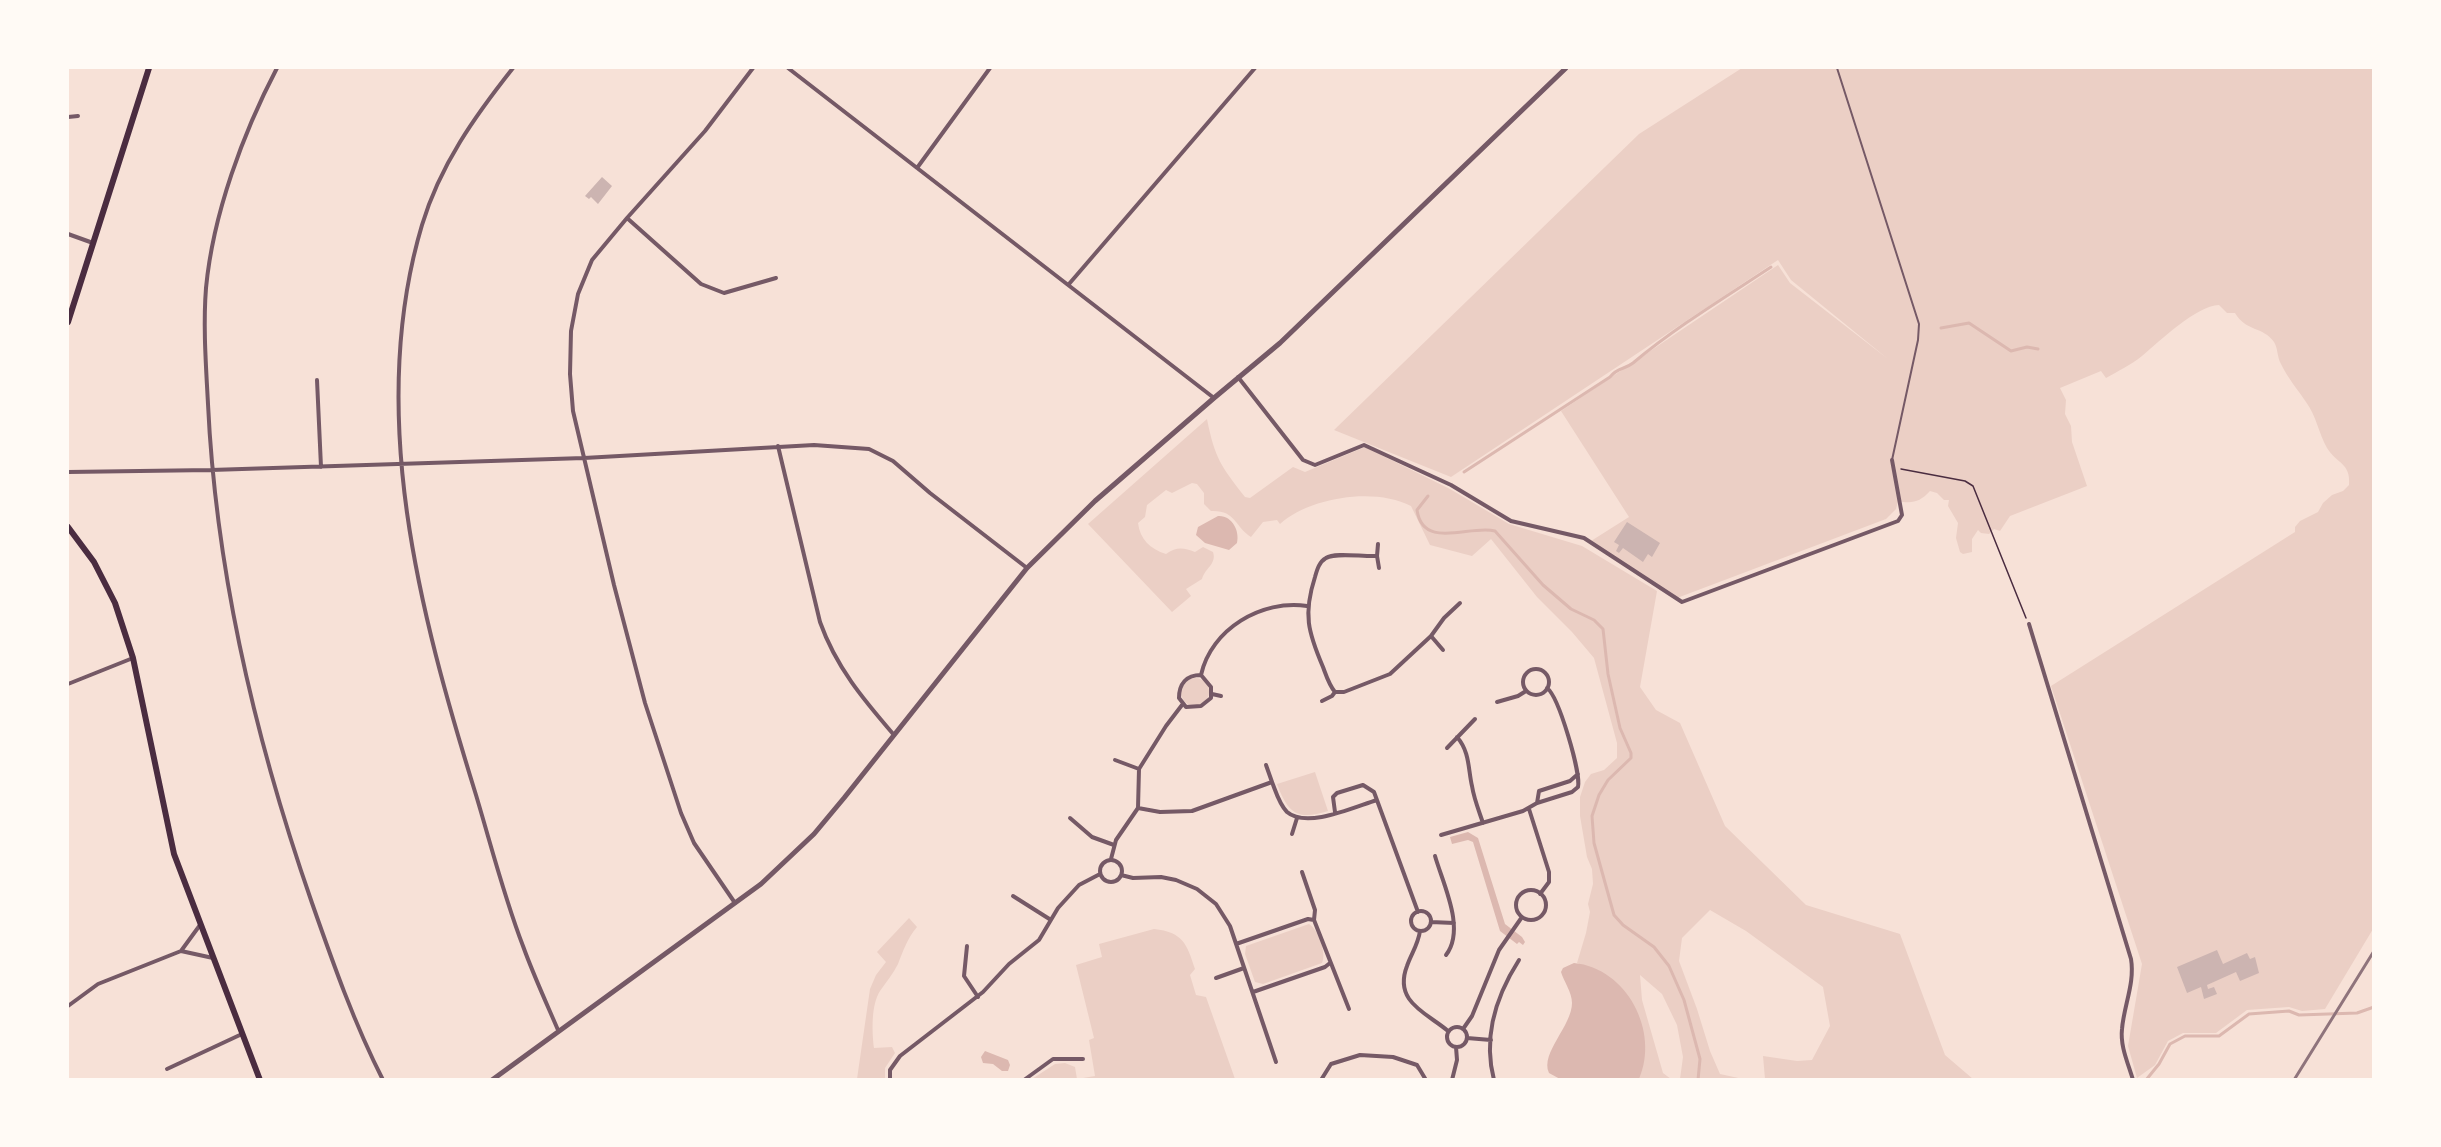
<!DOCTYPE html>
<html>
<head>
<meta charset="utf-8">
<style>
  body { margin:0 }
  #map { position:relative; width:2441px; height:1147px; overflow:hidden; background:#f7e1d7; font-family:"IBM Plex Sans",sans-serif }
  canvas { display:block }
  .frame { position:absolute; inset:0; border:69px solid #fffaf5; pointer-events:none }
</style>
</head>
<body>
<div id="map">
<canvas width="2441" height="1147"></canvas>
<div class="frame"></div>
</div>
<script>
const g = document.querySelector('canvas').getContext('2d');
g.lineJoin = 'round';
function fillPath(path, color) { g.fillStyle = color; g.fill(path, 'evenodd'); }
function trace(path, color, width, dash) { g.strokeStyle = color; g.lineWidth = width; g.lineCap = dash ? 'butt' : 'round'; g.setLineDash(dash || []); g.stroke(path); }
fillPath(new Path2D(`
  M1742 68H2373V929L2325 1009 2302 1011 2289 1007 2247 1010 2216 1033H2183L2168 1041 2155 1065 2137 1078 2128 1046 2142 964 2051 686 2295 532V527L2300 521 2318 512 2323 503 2332 495 2343 491 2349 485C2351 463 2337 464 2327 448 2319 434 2316 415 2306 402 2298 390 2287 377 2281 364 2277 357 2278 348 2274 342 2263 326 2246 332 2235 313H2227L2219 305C2196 306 2160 341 2142 356 2131 365 2118 371 2106 378L2101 371 2060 388 2066 400 2065 414 2071 426 2072 442 2087 486 2010 516 2000 531 1994 529 1989 534 1981 533 1978 530 1972 539V552L1963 554 1960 552 1956 538 1958 523 1948 506 1949 500H1944L1937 493 1930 491C1920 502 1912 504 1898 501L1896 509 1886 519 1677 598 1591 541 1629 517 1561 411 1778 265 1790 283 1888 359 1791 280 1778 260 1451 477 1334 430 1639 134Z
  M1207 419C1215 459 1221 466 1245 497L1250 498 1293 467 1305 472 1365 447 1450 489 1509 524 1582 546 1657 591 1640 687 1656 710 1680 723 1725 826 1806 905 1900 934 1945 1055 1973 1079H1765L1763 1056 1797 1061 1812 1060 1830 1026 1823 987 1746 931 1710 910 1682 938 1679 961 1697 1009 1710 1051 1720 1074 1743 1079H1680L1683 1057 1677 1025 1662 994 1640 975 1642 1000 1663 1073 1671 1079H1637L1596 972 1577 963 1586 933 1590 912 1588 904 1593 884 1592 869 1587 857 1580 816V797L1585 782 1591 774 1604 770 1617 758V743L1594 658 1572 632 1537 597 1491 539 1472 556 1430 545 1411 506C1375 487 1310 497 1280 524L1277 520 1263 522 1251 537C1234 526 1236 510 1211 511L1204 504V493L1197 484 1192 483 1172 493 1166 490 1147 505 1145 517 1138 523C1140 539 1150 549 1166 554 1176 547 1183 547 1195 552L1203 547 1213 552C1217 564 1205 568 1202 579L1186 589 1191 596 1172 612 1088 524Z
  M1181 692a14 14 0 1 1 28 0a14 14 0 1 1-28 0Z
  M1315 772 1328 811C1297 821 1288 813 1277 784Z
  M909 918 917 927C908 937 903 951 898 964 893 974 886 982 880 991 871 1005 872 1031 874 1048L892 1047 895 1053 885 1068V1079H857L870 989 876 975 886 962 877 952Z
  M1309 924C1318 929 1327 953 1322 963L1263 984 1255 982 1245 954 1246 946Z
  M1154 929C1183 932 1187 944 1195 969L1190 975 1196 995 1206 997 1235 1079H1032L1055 1064 1065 1063 1075 1067 1077 1079 1095 1076 1089 1040 1094 1038 1076 965 1102 957 1099 944Z`), '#ebcfc5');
fillPath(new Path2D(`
  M1218 516C1232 515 1240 531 1237 543L1229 550 1205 543 1196 535 1198 527Z
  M1468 832 1478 838 1505 924 1522 937 1525 942 1523 945 1519 942 1517 944 1500 931 1473 842 1468 840 1452 844 1450 837Z
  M1574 963C1627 968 1660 1032 1639 1079H1560L1549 1073C1540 1053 1572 1026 1572 1003 1572 992 1564 982 1561 972L1563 968Z
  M985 1051 1008 1060 1010 1065 1008 1071H1002L993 1064 983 1063 981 1057Z`), '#dcb8b0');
trace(new Path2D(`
  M1941 328 1969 323 2011 351 2027 347 2038 349
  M1464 472 1610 377C1618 367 1624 370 1633 363 1676 327 1724 298 1771 267
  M1428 496 1417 510C1423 551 1471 524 1495 531L1543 585 1571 609 1594 620 1603 629 1608 674 1620 728 1631 753V758L1608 780 1599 795 1592 816 1594 843 1614 915 1623 925 1654 947 1669 966 1684 1000 1700 1059 1698 1080
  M2146 1080 2159 1064 2170 1044 2185 1036H2219L2249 1014 2289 1011 2299 1015 2357 1013 2374 1007`), '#dcb8b0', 3);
fillPath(new Path2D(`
  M602 177 612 186 598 204 591 197 589 199 585 196Z
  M1627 522 1660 543 1652 557 1648 554 1643 562 1623 548 1619 553 1616 551 1619 545 1614 542Z
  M2217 950 2223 964 2247 953 2250 959 2255 957 2259 973 2240 981 2236 972 2207 985 2208 989 2214 987 2217 994 2204 999 2201 987 2187 993 2177 967Z`), '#ccb4b1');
trace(new Path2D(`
  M1901 469 1965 481 1973 486 2026 618`), '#4a2c40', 1.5);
trace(new Path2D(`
  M1837 68 1919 324 1918 340 1892 460`), '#755966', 2);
trace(new Path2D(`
  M277 68C243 133 213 214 206 288 203 326 206 366 208 404 216 574 256 742 312 903 333 963 354 1023 383 1080
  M513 68C475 116 440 165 422 225 366 413 420 614 476 795 491 845 504 897 523 946 533 974 546 1002 558 1030
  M788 68 1214 398
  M68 117 78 116
  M917 168 990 68
  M627 218 701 284 724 293 776 278
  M68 234 93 243
  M1069 284 1255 68
  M1238 377 1303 460 1315 465 1364 445 1451 485 1511 521 1584 538 1682 602 1898 521 1902 515 1892 460
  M317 380 321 467
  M778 446 820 622C836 667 863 699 894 735
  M68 472 211 470 584 458 814 445 869 449 893 461 930 493 1027 568
  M1378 544 1377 556C1363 557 1335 552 1326 558 1319 562 1317 570 1315 577 1303 614 1308 632 1323 667 1326 675 1329 685 1335 692H1344L1390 674 1431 636 1444 618 1460 603
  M1377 556 1379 568
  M2029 624 2131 959C2135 983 2124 1005 2122 1029 2120 1046 2128 1063 2133 1080
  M1431 636 1443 650
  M1523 682a13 13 0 1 1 26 0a13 13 0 1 1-26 0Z
  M1201 675C1211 629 1262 599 1307 606
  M1201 675 1211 687V698L1201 706 1186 707 1179 698C1179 684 1186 675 1201 675Z
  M68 684 133 658
  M1212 694 1221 696
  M1322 701 1332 696 1335 692
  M1497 702 1518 696 1526 691
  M1457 737C1470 752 1468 769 1472 786 1474 799 1479 811 1483 823
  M1447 748 1475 719
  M1115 760 1139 769
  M1266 765 1272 782
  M1537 803 1539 791 1570 781 1578 774
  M1138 808 1160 812 1192 811 1272 782C1276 792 1279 804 1287 812 1307 829 1354 807 1377 800
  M1529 809 1549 872V882L1540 894
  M1335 812 1333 797 1337 793 1363 785 1374 792 1418 912
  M1070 818 1092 837 1114 845
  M1292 834 1297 818
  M1441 835 1523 811 1537 803 1572 792 1578 787C1581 773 1559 697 1547 688
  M1435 856C1443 884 1466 929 1446 955
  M1111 859 1116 840 1138 808 1139 769 1166 726 1182 705
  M1100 871a11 11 0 1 1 22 0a11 11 0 1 1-22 0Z
  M1302 872 1315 910 1314 920
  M1121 875 1133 878 1161 877 1176 880 1197 889 1216 904 1230 926 1276 1062
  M1516 905a15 15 0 1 1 30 0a15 15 0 1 1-30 0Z
  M1013 896 1051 920
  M735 903 694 843 681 813 645 703 614 585 573 411 570 374 571 331 578 294 592 260 627 218 705 131 753 68
  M1411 921a10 10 0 1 1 20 0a10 10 0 1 1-20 0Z
  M1431 922 1454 923
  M1420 931C1418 945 1411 954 1407 966 1393 1002 1427 1013 1448 1031
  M1236 944 1308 919 1314 920 1349 1009
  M967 946 964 976 978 997
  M181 951 213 958
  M1216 978 1244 968
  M1253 992 1325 967 1330 963
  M68 1006 98 984 181 951 200 925
  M1447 1037a10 10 0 1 1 20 0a10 10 0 1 1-20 0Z
  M1463 1029 1472 1016 1499 950 1522 917
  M1467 1038 1491 1040
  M167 1069 242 1034
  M890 1080V1070L900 1056 983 992 1009 964 1039 940 1058 908 1079 885 1100 874
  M1024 1080 1053 1059H1083
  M1296 1080H1304
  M1321 1080 1331 1064 1360 1055 1393 1057 1417 1065 1426 1080
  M1452 1080 1457 1060 1456 1047
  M1494 1080C1483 1038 1496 996 1519 960`), '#755966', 4);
trace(new Path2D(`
  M492 1080 761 884 814 834 844 798 1027 568 1095 501 1214 398 1280 343 1566 68`), '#755966', 5);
trace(new Path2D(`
  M68 322 149 68
  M68 527 94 562 115 603 133 658 174 854 260 1080`), '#4a2c40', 6);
trace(new Path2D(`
  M2294 1080 2374 951`), '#8f747c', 3);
</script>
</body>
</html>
